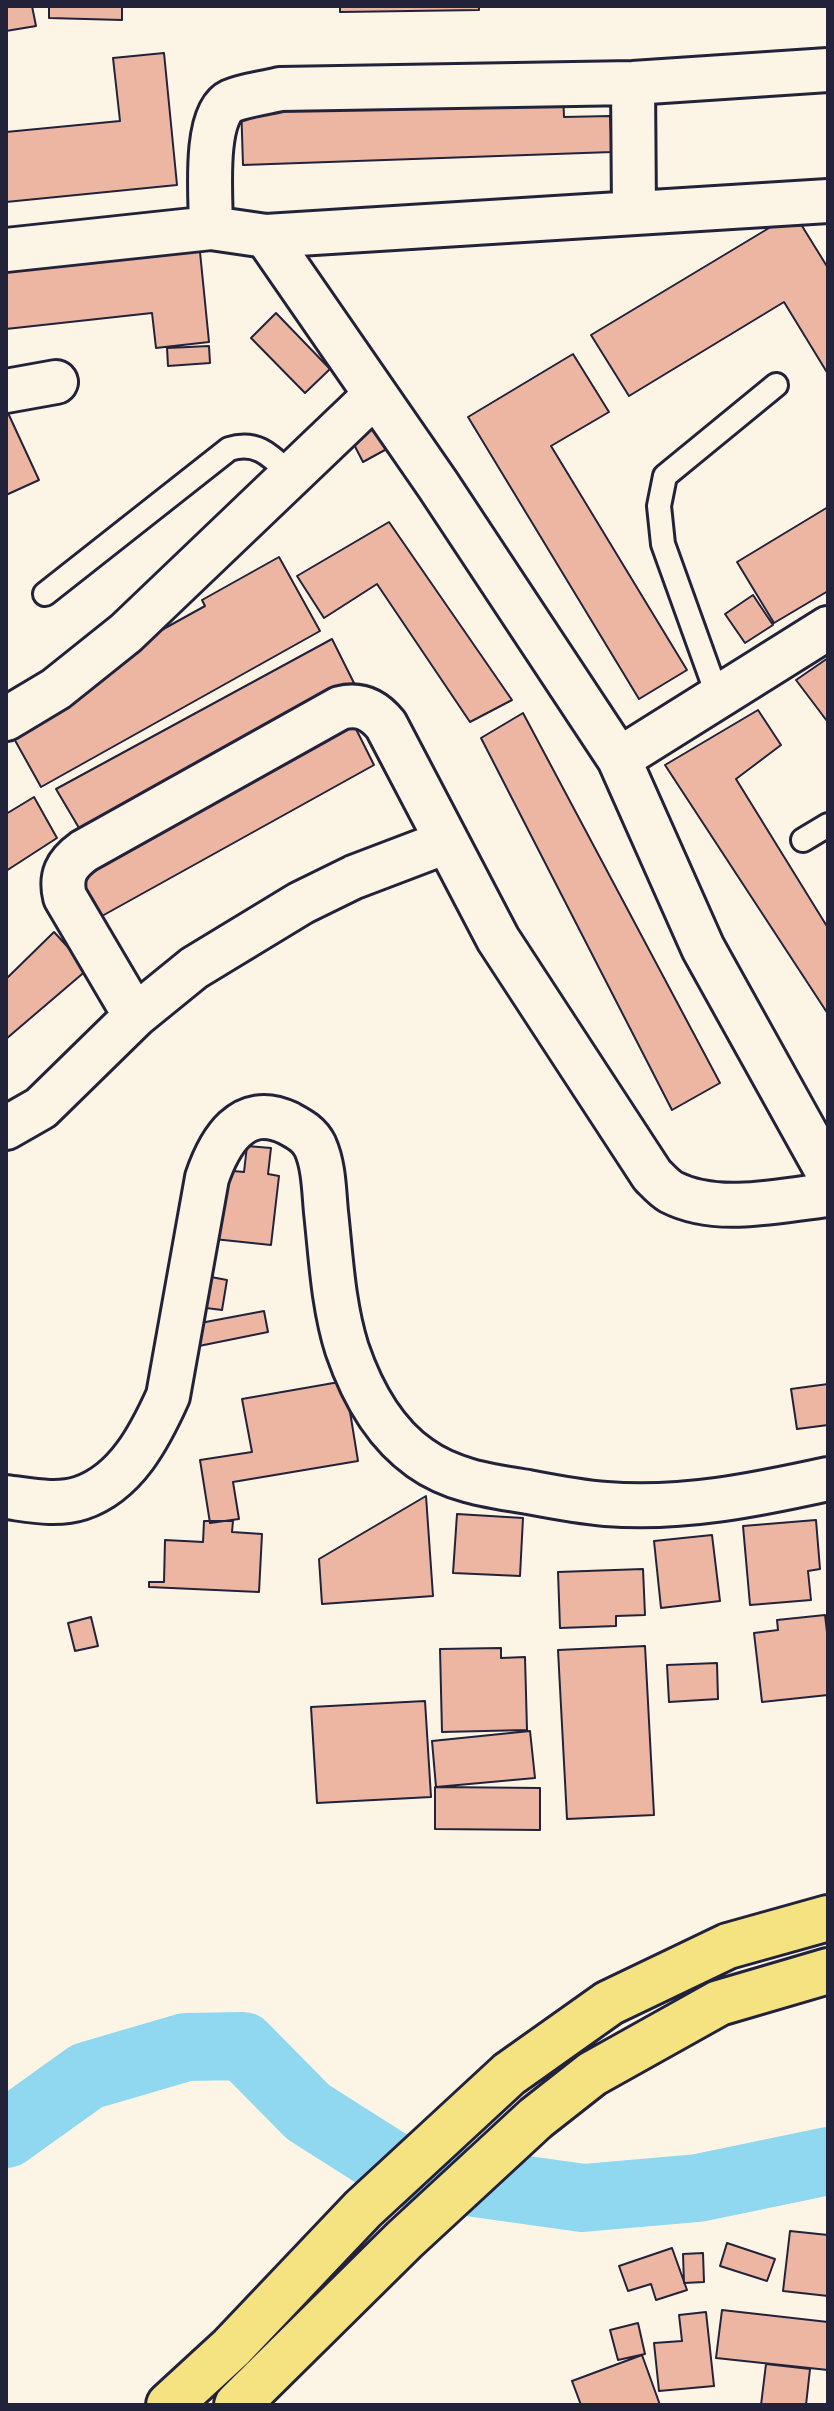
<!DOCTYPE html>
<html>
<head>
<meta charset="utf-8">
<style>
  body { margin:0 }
  #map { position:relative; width:834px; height:2411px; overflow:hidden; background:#fcf5e5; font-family:Dekko,sans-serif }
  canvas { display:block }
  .frame { position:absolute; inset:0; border:8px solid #22223b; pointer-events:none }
</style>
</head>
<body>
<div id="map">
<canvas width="834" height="2411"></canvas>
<div class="frame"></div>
</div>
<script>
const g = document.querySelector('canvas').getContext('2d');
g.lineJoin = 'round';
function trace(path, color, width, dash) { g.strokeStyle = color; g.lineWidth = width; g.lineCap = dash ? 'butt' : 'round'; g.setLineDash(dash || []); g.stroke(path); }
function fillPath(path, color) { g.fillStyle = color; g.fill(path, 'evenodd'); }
trace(new Path2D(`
  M6 2134 87 2076 186 2047 243 2046 308 2112 404 2173 583 2198 698 2188 828 2161`), '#8fd8f0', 68);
const building = new Path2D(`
  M6 6H32L36 26 6 31Z
  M49 6H122V20L49 18Z
  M340 6H479V10L340 12Z
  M164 53 177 185 6 202V132L120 121 113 58Z
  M563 91 564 117 610 116 612 152 243 165 241 103Z
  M794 213 828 268V374L784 302 629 396 591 335Z
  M199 242 209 342 156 348 152 313 6 329V263Z
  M276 313 330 369 305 393 251 338Z
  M209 346 210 363 168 366 167 348Z
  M573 354 609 412 551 446 687 670 639 699 468 417Z
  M8 413 39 480 6 495V414Z
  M377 415 394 445 363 462 347 431Z
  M828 507V591L774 623 737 562Z
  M389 522 512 700 470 722 377 584 324 618 297 576Z
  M279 557 320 631 41 787 7 726 111 658 205 606 202 600Z
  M753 595 773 625 745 643 725 614Z
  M332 639 354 683 82 833 56 789Z
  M828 658V720L827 721 796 680Z
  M758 710 781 745 736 779 828 928V1014L665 765Z
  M523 713 720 1083 672 1110 481 738Z
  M352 721 374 765 102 916 76 871Z
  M34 797 57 838 6 871V814Z
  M54 932 88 969 6 1039V979Z
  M247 1146 271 1148 268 1174 279 1176 271 1245 214 1239 222 1170 244 1172Z
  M211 1277 227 1280 222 1310 206 1308Z
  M264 1311 268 1332 199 1346 195 1324Z
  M345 1381 358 1461 233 1482 239 1519 210 1523 200 1460 252 1452 242 1399Z
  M828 1384V1425L797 1429 791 1389Z
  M426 1496 433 1596 322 1604 319 1559Z
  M457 1514 523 1518 520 1576 453 1573Z
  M816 1520 820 1569 808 1571 811 1600 750 1605 743 1526Z
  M204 1521H233L232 1532 262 1534 259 1592 149 1587V1582H164L165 1540 203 1542Z
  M712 1535 720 1601 661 1608 654 1541Z
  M643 1569 645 1615 616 1616V1626L560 1628 558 1572Z
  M825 1615 828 1641V1695L762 1702 754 1633 778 1630 777 1620Z
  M91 1617 98 1646 75 1651 68 1623Z
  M645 1646 654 1815 567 1819 558 1650Z
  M501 1648V1658L525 1657 527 1730 442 1732 440 1649Z
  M717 1663 718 1699 669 1702 667 1665Z
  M425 1701 431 1797 317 1803 311 1707Z
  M530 1731 535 1778 436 1787 432 1741Z
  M435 1787 540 1788V1830L435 1829Z
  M790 2231 828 2235V2296L783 2291Z
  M727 2243 775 2259 767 2281 720 2266Z
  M672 2248 687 2290 656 2300 651 2284 628 2291 619 2266Z
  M703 2253 704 2282 684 2283 683 2254Z
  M722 2310 828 2322V2370L716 2358Z
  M706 2312 714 2386 659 2391 654 2343 682 2341 679 2315Z
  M638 2323 645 2354 618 2360 610 2330Z
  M642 2355 660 2405H581L572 2381Z
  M766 2364 810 2369 806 2405H761Z`);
fillPath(building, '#edb6a2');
trace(building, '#22223b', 2);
const lane = new Path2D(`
  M45 594 229 449C257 440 271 456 290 474
  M718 697 663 544 659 506 665 476 776 385
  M803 840 828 825`);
const street = new Path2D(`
  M633 83 634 212
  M211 228C211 200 203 114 231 101 245 95 265 93 280 89L633 83 828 70
  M266 236 438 485 619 759 703 948 828 1173
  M6 250 211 228 266 236 828 201
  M6 391 56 382
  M6 719 56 689 126 633 374 396
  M619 759 828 628
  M135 1016 65 897C60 876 66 864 84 851L340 708C360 703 373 709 386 725L498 939 652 1175C658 1181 664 1188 671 1192 718 1216 778 1200 828 1195
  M6 1128 41 1108 135 1016 194 968 301 903 354 877 446 842
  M6 1497C30 1500 57 1506 81 1498 126 1483 150 1436 168 1396L207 1178C219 1143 242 1101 288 1123 299 1129 309 1134 315 1146 324 1166 324 1191 326 1212 331 1257 333 1305 347 1349 361 1390 383 1432 420 1458 452 1481 490 1486 528 1492 554 1497 580 1502 606 1504 682 1510 755 1495 828 1479`);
const highway = new Path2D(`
  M169 2405 231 2348 363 2209 509 2074 609 2003 728 1946 828 1918
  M237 2405 404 2240 536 2118 592 2074 719 2003 828 1971`);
trace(lane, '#22223b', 28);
trace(street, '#22223b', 48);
trace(highway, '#22223b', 50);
trace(lane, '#fcf5e5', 22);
trace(street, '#fcf5e5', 42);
trace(highway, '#f5e382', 44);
</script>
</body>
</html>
